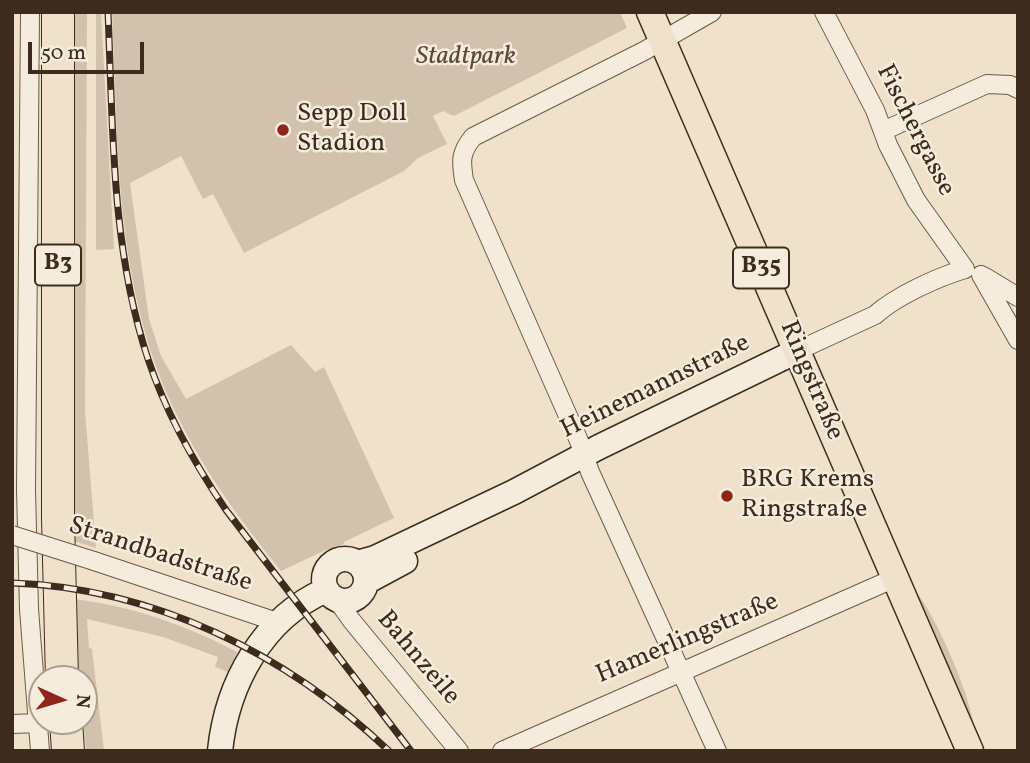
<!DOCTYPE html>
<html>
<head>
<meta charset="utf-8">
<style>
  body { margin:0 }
  #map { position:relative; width:1030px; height:763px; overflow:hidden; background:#f0e1ca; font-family:Vollkorn,serif }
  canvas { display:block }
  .frame { position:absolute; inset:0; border:14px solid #3d2c1d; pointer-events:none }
  .north { position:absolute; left:28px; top:665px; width:70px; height:70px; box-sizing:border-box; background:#f5ecdd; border:2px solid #ab9f90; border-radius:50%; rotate:94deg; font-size:19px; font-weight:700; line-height:28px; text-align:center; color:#3d2c1d }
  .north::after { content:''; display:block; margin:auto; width:24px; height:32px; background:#8f2418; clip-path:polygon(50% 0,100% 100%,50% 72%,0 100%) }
  .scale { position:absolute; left:28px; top:42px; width:116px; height:32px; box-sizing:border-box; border:4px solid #3d2c1d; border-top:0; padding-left:9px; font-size:21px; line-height:24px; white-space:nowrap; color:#3d2c1d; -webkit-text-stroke:5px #f5ecdd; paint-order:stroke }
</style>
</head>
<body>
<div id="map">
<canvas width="1030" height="763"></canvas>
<div class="frame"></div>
<div class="north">N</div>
<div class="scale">50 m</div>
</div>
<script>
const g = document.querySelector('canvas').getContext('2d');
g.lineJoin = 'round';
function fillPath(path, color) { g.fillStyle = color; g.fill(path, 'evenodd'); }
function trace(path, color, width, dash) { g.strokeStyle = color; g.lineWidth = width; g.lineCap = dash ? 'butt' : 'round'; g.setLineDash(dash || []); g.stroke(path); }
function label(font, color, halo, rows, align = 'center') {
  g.font = font + ' Vollkorn,serif'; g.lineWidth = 5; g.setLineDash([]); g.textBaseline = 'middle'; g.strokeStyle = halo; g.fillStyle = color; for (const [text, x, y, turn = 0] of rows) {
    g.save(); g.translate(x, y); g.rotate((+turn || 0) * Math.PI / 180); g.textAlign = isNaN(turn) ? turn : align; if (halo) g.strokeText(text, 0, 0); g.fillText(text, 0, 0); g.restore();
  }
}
fillPath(new Path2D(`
  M67 12H87L85 411 96 548 67 539Z
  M96 12H101L114 249 96 250Z
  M112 12H620L627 28 454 116 443 111 433 116 447 144 418 158 404 171 244 253 213 194 203 199 181 156 130 183 149 319 161 356 186 399 291 345 315 372 324 367 394 518 344 542V544L330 551 328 549 281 571C237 516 197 462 169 398 115 278 118 141 112 12Z
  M917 593C937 619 967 688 973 721L971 722 914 594Z
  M72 599C129 605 186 625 237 652L228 672 215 667 218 657 163 637 87 619 89 648 92 649 104 751H86L83 721 84 679H78Z`), '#d2c2ad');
const street = new Path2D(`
  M30 12 26 490 29 609 40 751
  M712 12 644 51 473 137C460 153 461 161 464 180L579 441 590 472 717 751
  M824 12 875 110 888 145 916 200 965 269
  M883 131 987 84 1010 85 1018 89
  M981 275 1018 340
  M985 277 1018 297
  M797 351 875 315C896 296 938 277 965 269
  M94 561 277 622
  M337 600 352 621 459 751
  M12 724 37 723
  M502 751 895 578`);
const secondary = new Path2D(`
  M324 580a21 21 0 1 1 42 0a21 21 0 1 1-42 0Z
  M357 563 375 558 514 492 599 447 797 351
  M366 582 405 561
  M220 751C227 683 263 618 326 590`);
const primary = new Path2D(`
  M650 12 970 751`);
const highway = new Path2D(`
  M58 12V518L62 679
  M66 721 68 751`);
trace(street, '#6a5948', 20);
trace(secondary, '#3d2c1d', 27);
trace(primary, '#3d2c1d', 29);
trace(highway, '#3d2c1d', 34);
trace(street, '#f5ecdd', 18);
trace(secondary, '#f5ecdd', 24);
trace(primary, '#f0e1ca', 26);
trace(highway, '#f0e1ca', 32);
const rail = new Path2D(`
  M108 12C113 128 111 248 148 359 166 413 194 463 226 510L411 751
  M12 583C154 588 287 654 389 751`);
trace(rail, '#3d2c1d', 7);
trace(rail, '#f5ecdd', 4.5, [13]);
const streetBridge = new Path2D(`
  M12 535 94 561`);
trace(streetBridge, '#6a5948', 20, []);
trace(streetBridge, '#f5ecdd', 18);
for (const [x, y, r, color] of [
  [283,130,7,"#8f2418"],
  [727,496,7,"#8f2418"]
]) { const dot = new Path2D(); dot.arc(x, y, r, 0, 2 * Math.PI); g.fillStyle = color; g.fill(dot); trace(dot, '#f5ecdd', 2.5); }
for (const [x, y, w] of [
  [58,265,46],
  [761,268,56]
]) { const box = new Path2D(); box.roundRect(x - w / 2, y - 20.5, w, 41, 5); g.fillStyle = '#f5ecdd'; g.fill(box); trace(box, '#3d2c1d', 2); }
label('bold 24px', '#3d2c1d', null, [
  ["B3",58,265],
  ["B35",761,268]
]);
label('italic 26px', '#5b4a3a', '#f5ecdd', [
  ["Stadtpark",466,58]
]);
label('26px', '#3d2c1d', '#f5ecdd', [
  ["Sepp Doll",297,115],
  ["Stadion",297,145],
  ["BRG Krems",741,481],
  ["Ringstraße",741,511]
], 'left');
label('26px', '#3d2c1d', '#f5ecdd', [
  ["Fischergasse",914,131,63],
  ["Ringstraße",810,381,67],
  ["Heinemannstraße",656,388,-26],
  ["Strandbadstraße",160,556,18],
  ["Hamerlingstraße",688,640,-23],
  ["Bahnzeile",417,659,50]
]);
</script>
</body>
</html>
